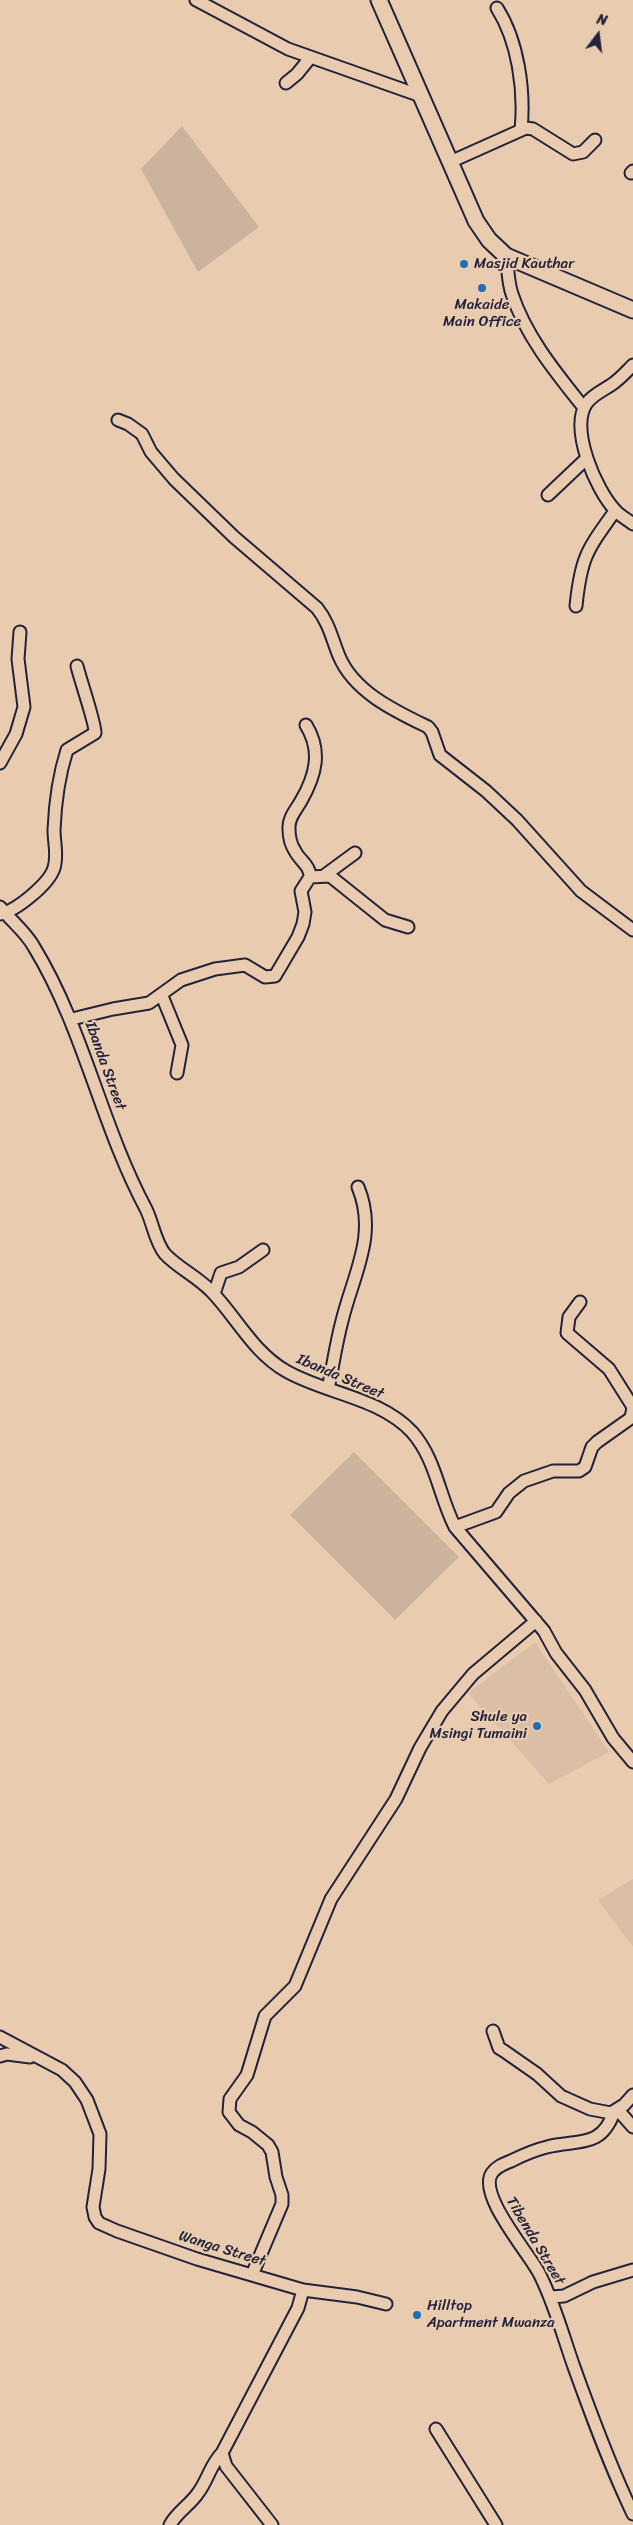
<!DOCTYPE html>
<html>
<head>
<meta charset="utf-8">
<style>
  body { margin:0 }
  #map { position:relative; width:633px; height:2525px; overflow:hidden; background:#e9ccaf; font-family:Sriracha,sans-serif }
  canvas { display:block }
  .north { position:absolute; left:573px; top:10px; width:50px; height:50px; -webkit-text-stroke:4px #e9ccaf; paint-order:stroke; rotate:15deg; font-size:14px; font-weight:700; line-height:20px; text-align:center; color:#22223b }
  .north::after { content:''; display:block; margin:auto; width:18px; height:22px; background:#22223b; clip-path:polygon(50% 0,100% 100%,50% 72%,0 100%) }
</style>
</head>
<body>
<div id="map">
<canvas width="633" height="2525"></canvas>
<div class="north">N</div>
</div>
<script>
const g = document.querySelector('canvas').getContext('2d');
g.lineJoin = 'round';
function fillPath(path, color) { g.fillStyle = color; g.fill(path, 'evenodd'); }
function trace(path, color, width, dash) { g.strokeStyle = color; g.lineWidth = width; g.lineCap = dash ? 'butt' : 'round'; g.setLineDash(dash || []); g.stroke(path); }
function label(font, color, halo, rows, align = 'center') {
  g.font = font + ' Sriracha,sans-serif'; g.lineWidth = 4.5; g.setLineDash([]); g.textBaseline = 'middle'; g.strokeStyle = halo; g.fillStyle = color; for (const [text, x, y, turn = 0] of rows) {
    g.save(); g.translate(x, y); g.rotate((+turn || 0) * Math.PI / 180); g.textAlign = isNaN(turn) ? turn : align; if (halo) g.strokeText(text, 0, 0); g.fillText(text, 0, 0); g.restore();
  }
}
fillPath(new Path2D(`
  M535 1642 609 1752 549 1784 468 1693Z
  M633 1879V1947L598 1900Z`), '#dabfa6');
fillPath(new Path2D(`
  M182 126 259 227 198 272 141 169Z
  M354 1452 459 1557 395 1620 290 1515Z`), '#ccb39e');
const street = new Path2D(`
  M196 0 288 49 421 96
  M497 8C518 41 525 90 521 130
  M286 83 297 74 310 58
  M450 162 526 128 533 129 573 154 583 152 595 140
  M631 173 633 171
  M506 256C508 268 508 283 512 294 526 337 557 374 584 408
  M633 365C626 372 619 380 611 385 602 391 592 395 586 404 570 430 596 490 615 510 620 516 627 519 633 524
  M118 420 128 424 142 434 151 452 174 479 234 537 317 608C329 623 332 639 339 656 354 692 395 711 428 727L432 732 440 755 486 791 517 820 581 891 633 930
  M548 495 586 459
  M576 606C581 557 587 550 615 511
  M0 763 16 734 24 707 18 659 20 632
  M325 875 355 853
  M310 877 330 876 385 920 408 927
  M0 907C11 921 25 931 34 947 84 1029 101 1125 146 1209 153 1223 155 1242 165 1254 178 1268 198 1277 212 1292 237 1318 253 1352 286 1371 326 1394 379 1397 412 1432 436 1459 439 1496 455 1527L544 1631 556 1653 585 1690 613 1738 633 1762
  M0 914C16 911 49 884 54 868 58 855 54 843 54 830 55 805 59 775 67 750L95 733C96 725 80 679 77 666
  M162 996 182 1045 177 1073
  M72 1019 113 1009 149 1003 181 980 215 969 245 965 265 977 275 976 298 937 303 924 305 912 301 891 310 877C310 865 300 861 295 851 291 845 289 836 289 829 288 818 296 810 301 801 316 775 322 751 306 725
  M214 1294 221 1273 239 1267 263 1250
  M328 1389C333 1366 336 1343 342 1321 353 1275 378 1235 358 1187
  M455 1527 496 1512 509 1493 524 1481 553 1471H579L585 1467 592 1447 597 1442 631 1418 633 1407 609 1369 567 1333 569 1317 580 1302
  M493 2031 499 2048 504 2051 537 2074 561 2096 590 2109 611 2113 624 2105 633 2095
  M0 2037 62 2070 75 2082 87 2100 100 2134 99 2169 93 2207 95 2217 99 2223 117 2231 197 2259 303 2290 357 2297 386 2304
  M0 2056 7 2054 30 2057
  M618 2110 633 2127
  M614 2112C601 2149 578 2139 547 2147 534 2150 523 2155 511 2161 504 2164 497 2166 492 2173 477 2195 530 2254 540 2275 555 2305 563 2336 574 2367 592 2417 610 2466 633 2514
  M252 2275 282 2204V2195L276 2177 272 2152 268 2145 252 2132 239 2125 229 2112 230 2099 247 2075 265 2016 295 1986 331 1899 396 1799 420 1748 442 1711 473 1674 536 1621
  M551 2297 564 2296 593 2282 633 2270
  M436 2429 496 2525
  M222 2453 226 2466 272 2525
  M170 2525C177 2512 190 2505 198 2493 208 2480 210 2465 222 2453L298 2308 303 2290`);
const secondary = new Path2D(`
  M379 0 476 221 489 240 506 256 633 310`);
trace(street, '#22223b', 15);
trace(secondary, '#22223b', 19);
trace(street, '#e9ccaf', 11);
trace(secondary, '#e9ccaf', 15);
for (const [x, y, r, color] of [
  [464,264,5,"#1f6fb2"],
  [482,288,5,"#1f6fb2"],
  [537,1726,5,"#1f6fb2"],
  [417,2315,5,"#1f6fb2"]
]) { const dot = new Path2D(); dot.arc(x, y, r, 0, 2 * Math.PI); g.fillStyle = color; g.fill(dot); trace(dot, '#e9ccaf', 2); }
label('15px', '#22223b', '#e9ccaf', [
  ["Masjid Kauthar",474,264],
  ["Makaide",482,305,"center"],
  ["Main Office",482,322,"center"],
  ["Shule ya",527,1717,"right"],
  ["Msingi Tumaini",527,1734,"right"],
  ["Hilltop",427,2306],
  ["Apartment Mwanza",427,2323]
], 'left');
label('15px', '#22223b', '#e9ccaf', [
  ["Ibanda Street",105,1066,70],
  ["Ibanda Street",340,1377,23],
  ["Tibenda Street",535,2241,59],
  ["Wanga Street",222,2249,17]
]);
</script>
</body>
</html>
